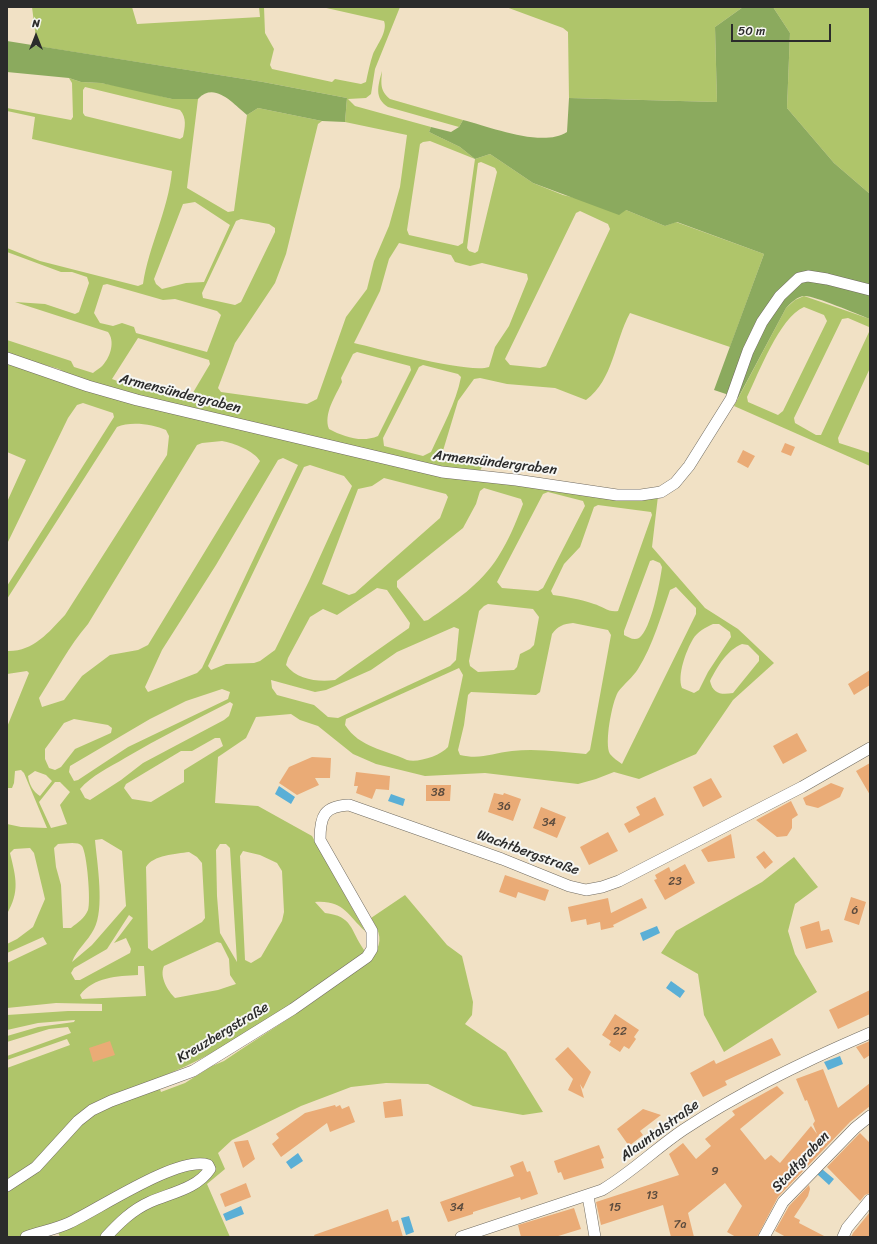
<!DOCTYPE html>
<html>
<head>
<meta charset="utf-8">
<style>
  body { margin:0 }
  #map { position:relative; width:877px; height:1244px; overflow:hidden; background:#f1e1c5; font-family:Sriracha,sans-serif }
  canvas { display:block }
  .frame { position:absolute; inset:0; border:8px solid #2b2b2b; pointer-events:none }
  .north { position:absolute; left:16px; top:16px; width:40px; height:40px; -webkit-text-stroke:3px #f6f6f2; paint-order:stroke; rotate:0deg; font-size:11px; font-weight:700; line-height:16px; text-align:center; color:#2b2b2b }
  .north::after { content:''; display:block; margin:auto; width:14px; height:18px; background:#2b2b2b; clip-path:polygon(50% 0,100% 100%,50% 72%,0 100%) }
  .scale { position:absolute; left:731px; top:24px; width:100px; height:18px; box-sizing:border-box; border:2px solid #2b2b2b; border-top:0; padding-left:5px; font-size:12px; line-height:14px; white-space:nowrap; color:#2b2b2b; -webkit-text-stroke:3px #f6f6f2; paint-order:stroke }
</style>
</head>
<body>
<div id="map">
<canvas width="877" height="1244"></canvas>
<div class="frame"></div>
<div class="north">N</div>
<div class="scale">50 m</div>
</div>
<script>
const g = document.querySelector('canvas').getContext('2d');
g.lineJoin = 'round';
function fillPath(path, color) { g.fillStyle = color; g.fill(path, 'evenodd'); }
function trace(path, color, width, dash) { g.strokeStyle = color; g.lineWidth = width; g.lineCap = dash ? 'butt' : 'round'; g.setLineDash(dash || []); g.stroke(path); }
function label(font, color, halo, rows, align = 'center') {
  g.font = font + ' Sriracha,sans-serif'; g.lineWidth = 4; g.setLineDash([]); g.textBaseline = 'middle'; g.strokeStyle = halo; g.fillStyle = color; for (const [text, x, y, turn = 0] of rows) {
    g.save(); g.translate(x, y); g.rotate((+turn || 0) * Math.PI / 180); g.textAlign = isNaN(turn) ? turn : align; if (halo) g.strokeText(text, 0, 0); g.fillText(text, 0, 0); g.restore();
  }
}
fillPath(new Path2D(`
  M32 7H132L137 24 260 17 259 7H264L265 33 274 49 270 65 272 69 332 82 335 79 361 84 366 82C368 72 370 63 373 54 377 45 388 31 384 21L322 7H400L375 69 371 94 366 98 348 99 355 106 431 127 429 132 460 147 475 159 490 154 533 183 563 195 626 210 665 226 676 222 764 254 730 347 630 313C614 342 614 379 586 400L555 388 507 384 480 378 474 379 458 401 442 454 444 460 482 466 480 472 443 468 138 397 71 376 59 369 7 354V340L71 361 74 367 93 373C96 370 101 368 103 365 111 356 115 341 108 332L15 302 7 300 15 302 45 304 75 314 79 312 89 283 87 277 72 272H61L7 252V248L40 261 138 286 143 284C149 245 168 211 172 171L32 139 35 117 7 111V108L71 120 73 117 72 83 69 78 81 82 101 83 129 88 172 99H198L187 188 228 212 234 211 247 115 258 108 322 121 318 124 286 254 275 283 235 343 218 388 221 392 307 404 317 399 346 317 367 289 374 261 389 226 400 187 407 135 345 122 347 98 263 82 37 46ZM85 87 180 110C187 118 185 127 183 137L180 139 85 116 83 113V90ZM430 141 475 159 463 243 458 246 409 235 407 230 420 144 423 142ZM481 162 495 168 497 172 478 251 475 253 469 251 467 248 478 163ZM195 202 230 225 204 282 186 283 162 289 156 284 154 279 183 204ZM580 211 608 224 610 229 546 366 540 368 510 365 505 359 576 213ZM241 219 269 224 275 228V232L241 302 235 305 203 298 202 293 236 221ZM399 243 451 255 455 262 470 266 482 263 527 274 528 279 509 326 495 347 489 367C469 374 380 349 354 343L380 291 389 259ZM107 284 163 300 175 299 217 311 221 315 207 352 136 333 134 327 122 323 113 326 100 323 94 313 103 285ZM138 338 209 360 210 364 191 396 185 397 155 388H136L112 379ZM357 352 410 366 411 370 378 436C362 443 344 437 329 429 323 414 336 395 342 382L341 378 353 354ZM423 365 458 374 461 377C456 403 442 428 431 452L423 456 384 446 383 438 419 367Z
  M506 7H743L715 27 717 102 569 98 568 32 563 28Z
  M773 7H870V194L834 163 787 108 790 33Z
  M382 71C381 84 380 91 390 99L463 120 459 127 388 107C374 98 378 86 382 71Z
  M804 296 870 319V368L838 438 839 443 870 453V466L734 406 786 308 795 300ZM804 307 824 315 827 321 783 411 778 415 748 402 747 397C759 373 779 318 804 307ZM848 318 869 327V332L821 435H816L795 423 794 418 842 319Z
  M7 361 363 457 658 496 652 547 705 608 738 629 774 663 733 700 696 754 639 779 614 772 596 779 578 784 485 773 425 776 376 764 353 754 318 726 300 720 291 714 256 717 246 738 218 757 215 803 258 806 312 836 365 931C347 915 344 900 315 902L325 913C353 916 350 930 364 950V955C332 980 299 1001 265 1022 230 1043 195 1064 156 1079L161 1092 185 1083 212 1066 224 1061C265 1033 309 1007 348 976 359 968 371 961 377 949 383 938 377 927 371 918L405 895 447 945 462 956 473 1002 472 1015 465 1024 506 1052 543 1112 523 1115 473 1106 428 1084 386 1083 351 1087 301 1106 232 1140 218 1153 225 1169 207 1184 230 1237H60L58 1232 45 1237H7V1068L70 1045 67 1039 7 1060V1056L71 1033 68 1027 49 1029 7 1042V1036L38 1027 74 1022 75 1020 38 1023 7 1030V1015L68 1011H102V1004L56 1003 7 1008V963L47 944 43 937 7 953V944L17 939 33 927 45 899 34 853 30 848 14 849 10 853C16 878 20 891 7 914V824L21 827 47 828 24 773 21 770 15 771 14 783 12 788H7V727L29 673 27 671 7 674V651C33 652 48 633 65 615L167 455 169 436 166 430C153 424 130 421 117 427L7 599V586L114 417 113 413 83 403 77 405 68 418 7 544V502L26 460 7 452ZM222 441C234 443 254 451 260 461L148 645 138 650 110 655 82 676 64 700 42 707 39 698C55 673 69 646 88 624L197 445 202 443ZM283 458 298 465 202 668 197 673 148 692 145 687 162 650 216 565 278 460ZM310 465 344 476 352 486 309 581 275 650 260 661 254 663 226 664 211 670 208 666 304 467ZM384 478 446 494 448 497 440 518 355 593 349 595 322 584 358 489 372 486ZM484 488 521 499 523 504C516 522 509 540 498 557 481 584 454 602 428 620L424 621 397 587V581L463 528 476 504 480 491ZM548 492 583 501 585 506 543 588 538 591 502 588 497 582 543 494ZM598 505 651 512 652 515 618 611C609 613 602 606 594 604 580 599 567 597 553 595L551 591 564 564 580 547 594 507ZM653 560 660 563 662 567C660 582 651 630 639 638 634 641 628 637 624 635V631L650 561ZM676 587 696 608V614L622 764C618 761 613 758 610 754 604 744 612 702 618 692 624 684 633 677 638 669 653 645 661 616 670 590ZM377 588 387 590 410 623 409 628 335 680C318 682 297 680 286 665L288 658 310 617 323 609 337 615ZM488 604 533 609 539 617 534 645 530 649 520 654 517 667 514 670 478 672 470 666 469 661 479 611 484 606ZM573 623 608 630 611 635 590 750 586 754C562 752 536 748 512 751 492 753 481 760 460 755L458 750 464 725 468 695 471 692 536 695 540 692 552 634C558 626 563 624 573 623ZM713 624H719L730 632 731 637 708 672 699 690 694 693 682 688C677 675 686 651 693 639 697 632 706 627 713 624ZM454 627 459 629 456 660 450 666 338 718 328 717 314 705 277 695 272 688 271 680 315 692 326 690 371 670 397 652ZM742 644 748 645 759 656V661L733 693C721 695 713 694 710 681 717 667 727 650 742 644ZM459 668 463 675 448 747C440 756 418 763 407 760 384 749 360 748 345 725L346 719ZM222 689 230 692 228 699 128 747 78 780 74 781 69 772 70 766 150 719 186 701ZM230 702 233 704 229 716 224 720 143 763 121 780 90 800 85 798 80 789C91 776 110 767 125 758 159 738 195 720 230 702ZM74 719 108 725 112 728 111 733 75 749 61 767 55 770 49 768 45 759V749L64 723ZM215 738H220L223 746 184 770V782L151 802 132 799 124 788 126 784 181 751H192ZM35 771 46 775 52 781 40 796C33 792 29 784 28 776ZM55 782H60L70 792 60 805 67 824 51 828 39 802ZM102 839 122 851 126 906 92 945 72 962C77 949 88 941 94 929 105 909 97 863 95 840ZM58 844C64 844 78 841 82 846 87 853 91 902 88 910 85 918 77 923 71 928H63L61 885 56 867 54 848ZM220 844H226L230 848 237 962 220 933 217 896 216 850ZM243 851 260 855 277 863 282 871 284 912 282 921 261 957 251 963 245 960 240 856ZM189 852 197 857 202 863 205 918 202 922 152 951 148 948 146 867C153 855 176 854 189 852ZM129 915 133 918 114 943 126 938 131 949 130 953 80 980H75L71 973 74 968 107 949ZM217 942 221 943 229 959 230 975 236 984 218 990 175 998C168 991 159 977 164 966ZM138 966H144L146 996 82 999 80 995C94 977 117 976 138 975Z
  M794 857 818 887 795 904 788 931 795 954 817 992 724 1052 704 1015 698 974 661 953 676 931 762 882Z`), '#afc56a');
fillPath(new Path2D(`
  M743 7H773L790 33 787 108 834 163 870 194V319C857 314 815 296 805 296 797 296 791 303 786 308L738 398 714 390 764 254 677 222 665 226 626 210 619 215 533 183 490 154 475 159 460 147 429 132 431 127 451 132 459 127 463 120C491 127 542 148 567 132L569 98 717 102 715 27Z
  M7 41 263 82 347 98 345 122 322 121 258 108 247 115C233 104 215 81 198 99H172L101 83 81 82 69 78 7 72Z`), '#8baa5e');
fillPath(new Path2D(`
  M279 786 295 797 291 804 275 794Z
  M391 794 405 799 403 806 388 801Z
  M657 926 660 933 643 941 640 933Z
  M671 981 685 991 680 998 666 988Z
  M840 1056 843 1064 828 1070 824 1062Z
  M298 1153 303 1161 291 1169 286 1162Z
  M822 1169 834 1179 829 1185 817 1174Z
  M241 1206 244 1214 226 1221 223 1214Z
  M409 1216 414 1232 406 1235 401 1218Z`), '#5aafd6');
fillPath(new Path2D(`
  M785 443 795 447 791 456 781 452Z
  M743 450 755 456 748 468 737 462Z
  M870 670V685L854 695 848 684Z
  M797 733 807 751 783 764 773 746Z
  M312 757 331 758 330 778H315L319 785 297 795 279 783 289 767Z
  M870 763V795L856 771Z
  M356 772 390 776 389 790 376 789 372 799 356 793 358 786H354Z
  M711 778 722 797 703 807 693 787Z
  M831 783 844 788 840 797 818 808 806 805 803 798Z
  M426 785H451L450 801H426Z
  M494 793 503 795 504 793 521 799 513 821 488 812Z
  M655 797 664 815 629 833 624 824 640 815 636 807Z
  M791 801 798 815 792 819V828L787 836 777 837 756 820Z
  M541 807 566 817 557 838 533 828Z
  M608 832 618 851 589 865 580 847Z
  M731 834 735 858 708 862 701 850Z
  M764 851 773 862 765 869 756 857Z
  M685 864 695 883 665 900 654 880 657 879 655 875 669 867 671 872Z
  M505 875 549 890 545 901 518 892 516 898 499 892Z
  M851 897 866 902 859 925 844 920Z
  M608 898 611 913 642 898 647 908 613 925 614 927 601 930 600 922 587 925 586 919 571 922 568 907Z
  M819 921 821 931 829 929 833 942 806 949 800 927Z
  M870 990V1014L838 1029 829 1010Z
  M615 1014 639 1030 634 1037 636 1039 629 1049 624 1046 620 1052 609 1045 611 1041 602 1035Z
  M772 1038 781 1055 725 1081 727 1085 703 1097 690 1073 714 1060 716 1064Z
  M110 1041 115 1055 93 1062 89 1048Z
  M870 1041V1055L864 1059 856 1047Z
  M568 1047 591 1072 583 1089 580 1084 584 1098 568 1090 573 1079 555 1059Z
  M823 1069 838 1108 870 1083V1106L850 1122 778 1197 757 1237H736L727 1232 742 1206 725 1183 688 1213 694 1237H671L663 1205 601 1225 596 1202 679 1175 669 1154 683 1143 696 1159 711 1146 705 1139 735 1115 732 1111 777 1086 784 1093 740 1129 765 1160 771 1155 780 1163 811 1126 817 1134 813 1124 815 1121 807 1100 805 1101 796 1079Z
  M401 1099 403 1116 385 1118 383 1102Z
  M335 1105 336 1107 340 1105 342 1109 349 1106 355 1122 330 1132 327 1123 281 1157 272 1144 279 1138 276 1134 305 1113Z
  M643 1109 661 1115 640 1131 643 1135 629 1146 617 1129Z
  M860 1133 870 1143V1193L865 1195 860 1201 827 1167Z
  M248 1140 255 1159 243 1168 234 1142Z
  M599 1145 604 1158 601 1159 604 1168 564 1180 561 1172 558 1173 554 1161Z
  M523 1161 527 1172 530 1171 538 1194 521 1200 520 1197 473 1212V1214L448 1222 440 1202 514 1176 510 1166Z
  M246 1183 251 1197 225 1207 220 1194Z
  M809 1185 810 1189 808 1196 794 1217 800 1220 799 1223 826 1237H786L775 1231 789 1206Z
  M574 1208 581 1229 555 1237H521L518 1225Z
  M388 1209 392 1222 398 1220 403 1237H315L314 1235Z
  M870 1212V1237H851L853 1233Z`), '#eaab76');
const minor = new Path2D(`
  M7 358 88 386 137 400 442 472 516 480 617 495H641L661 492 675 483 689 466 731 399 748 351 762 322 780 296 799 278 808 276 827 279 870 290
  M7 1186 36 1167 78 1121 92 1110 111 1101 193 1071 293 1009 367 957 372 949V931L320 840C320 816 324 806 349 805L502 859 569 886 586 890 602 887 619 881 802 787 870 748
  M588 1196 595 1237
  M26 1237C40 1232 56 1229 69 1223 99 1209 179 1155 208 1165L210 1169C197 1189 170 1193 150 1202 132 1210 119 1223 106 1237
  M461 1237 602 1190C631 1173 655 1149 683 1130 742 1091 805 1061 870 1033
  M764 1237 783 1202 855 1128 870 1116
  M843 1237 847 1228 870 1200`);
trace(minor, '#706b61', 12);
trace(minor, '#fff', 11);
label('12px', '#5b4b3e', null, [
  ["38",438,793],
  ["36",504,807],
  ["34",549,823],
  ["23",675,882],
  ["6",855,911],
  ["22",620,1032],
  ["9",715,1172],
  ["13",652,1196],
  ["34",457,1208],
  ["15",615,1208],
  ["7a",680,1225]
]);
label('14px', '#2b2b2b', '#f6f6f2', [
  ["Armensündergraben",180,394,14],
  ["Armensündergraben",495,463,7],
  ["Wachtbergstraße",528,853,20],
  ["Kreuzbergstraße",223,1033,-31],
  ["Alauntalstraße",660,1131,-36],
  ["Stadtgraben",801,1162,-47]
]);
</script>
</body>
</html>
